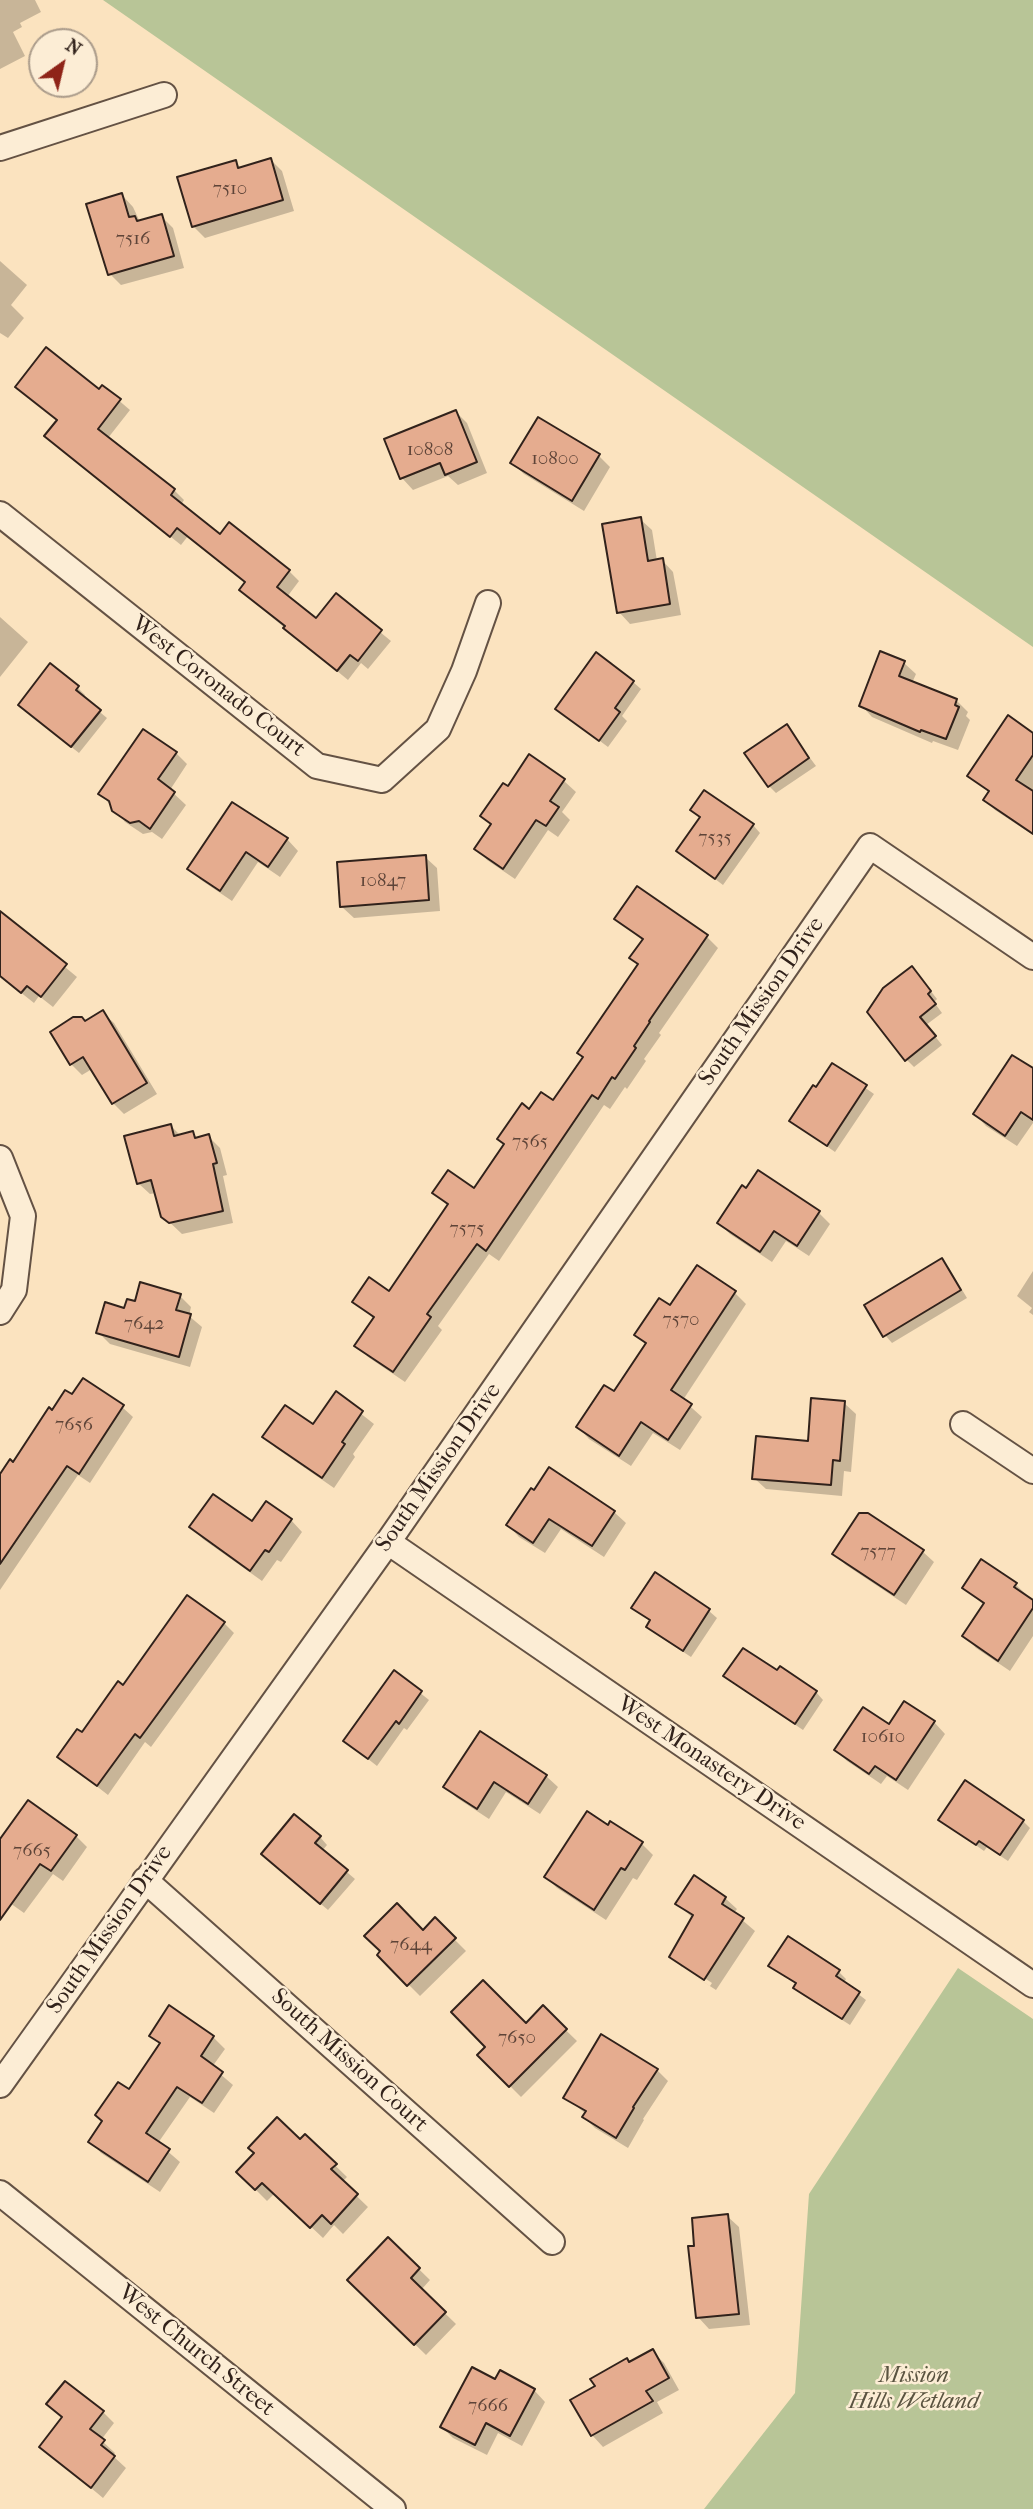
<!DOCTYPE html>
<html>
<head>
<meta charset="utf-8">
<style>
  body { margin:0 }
  #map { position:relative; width:1033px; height:2509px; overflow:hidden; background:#fbe3bf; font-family:"IM FELL French Canon",serif }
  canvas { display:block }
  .north { position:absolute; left:28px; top:28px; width:70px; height:70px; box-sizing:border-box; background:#fcedd5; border:2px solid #ab9c8b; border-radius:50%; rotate:34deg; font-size:19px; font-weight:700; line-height:28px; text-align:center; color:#31221b }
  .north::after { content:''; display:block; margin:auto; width:24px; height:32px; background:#8f2418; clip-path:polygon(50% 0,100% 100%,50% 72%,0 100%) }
</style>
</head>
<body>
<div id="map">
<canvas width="1033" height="2509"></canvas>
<div class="north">N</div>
</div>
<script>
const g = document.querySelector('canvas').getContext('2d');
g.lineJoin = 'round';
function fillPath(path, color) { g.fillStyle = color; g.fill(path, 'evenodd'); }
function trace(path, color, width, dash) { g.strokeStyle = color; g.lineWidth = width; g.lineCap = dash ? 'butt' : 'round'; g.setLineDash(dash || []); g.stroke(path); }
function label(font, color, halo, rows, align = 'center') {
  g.font = font + ' "IM FELL French Canon",serif'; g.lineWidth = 5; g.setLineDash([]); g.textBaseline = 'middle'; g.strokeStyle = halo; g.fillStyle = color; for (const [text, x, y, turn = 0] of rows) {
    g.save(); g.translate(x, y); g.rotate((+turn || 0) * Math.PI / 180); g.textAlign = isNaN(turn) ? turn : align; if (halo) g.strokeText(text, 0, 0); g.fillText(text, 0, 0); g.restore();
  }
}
fillPath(new Path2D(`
  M103 0H1033V647Z
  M958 1968 1033 2019V2509H704L795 2393 809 2194Z`), '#b8c597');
fillPath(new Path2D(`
  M0 0H35L41 12 20 23 22 27 13 32 25 56 0 69Z
  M271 160 282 171 294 211 205 238 193 226 235 162 242 169Z
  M122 195 133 207 140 222 161 216 173 228 184 268 121 285 110 274Z
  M0 261 27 285 11 305 24 318 8 338 0 333Z
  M17 387 99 391 103 387 130 410 108 438 174 490 184 500 181 505 220 536 230 524 289 571 299 581 287 597 317 620 336 596 391 641 368 669 361 663 348 680 251 600 241 590 246 583 188 536 181 545 56 445 58 421Z
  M456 412 467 423 487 473 458 485 448 476 413 490 402 478Z
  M599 456 610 467 584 511 524 474 512 463Z
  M640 519 652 530 657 561 662 560 673 572 681 615 630 624 619 612Z
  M0 617 28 642 0 677Z
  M881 654 904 663 916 674 912 683 956 700 968 712 966 716 970 720 958 750 933 741 932 743 872 717 861 705Z
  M50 666 78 688 85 695 83 698 107 718 79 753 27 712Z
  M633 682 641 689 622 716 627 721 608 747 557 709Z
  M787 727 816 766 776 793 769 786Z
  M1033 735V835L995 810 985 800 990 793 969 775Z
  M176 753 187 764 170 790 186 805 162 839 152 832 143 834 125 822 100 793Z
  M530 757 564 781 576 792 562 812 570 820 558 837 548 830 515 879 487 860 476 848 492 825 482 816 508 788Z
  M692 810 753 825 760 833 723 885 678 851 701 819Z
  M287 839 298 851 280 877 258 862 232 901 201 880 189 869Z
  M425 857 437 868 440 911 354 918 342 907Z
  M0 913 77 977 53 1007 39 996 34 1003 0 976Z
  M617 919 707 937 718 948 659 1033 661 1035 644 1059 646 1061 627 1089 625 1087 610 1109 604 1105 499 1261 489 1254 438 1326 442 1330 405 1382 368 1357 357 1345 375 1320 355 1302 389 1293 449 1207 434 1193 474 1191 530 1111 553 1103 585 1058 639 965 631 958 643 941Z
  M919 976 937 999 934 1002 942 1013 926 1025 942 1045 914 1067 906 1059Z
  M102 1012 114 1023 157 1094 124 1114 113 1103 92 1069 82 1075 71 1064 85 1022Z
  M833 1065 874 1094 835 1152 791 1121Z
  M1033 1070V1123L1017 1146 986 1126 975 1114Z
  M171 1126 181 1136 193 1133 198 1139 208 1136 220 1148 227 1175 223 1176 233 1223 182 1234 163 1216 156 1193 150 1194 138 1183Z
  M758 1172 819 1213 830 1224 809 1256 786 1241 772 1262 730 1234 719 1223 747 1190Z
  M941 1261 949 1268 967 1298 892 1343 885 1335Z
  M698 1267 735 1293 746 1304 683 1400 702 1417 680 1450 653 1433 631 1466 589 1439 578 1427 614 1394 646 1345 637 1335 671 1308Z
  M1033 1271V1315L1029 1312 1032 1308 1017 1296Z
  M180 1296 191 1307 189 1316 202 1327 190 1367 110 1344 98 1332 136 1303Z
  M336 1394 374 1424 353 1454 355 1457 334 1488 276 1448 265 1437 314 1426Z
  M73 1397 122 1407 133 1417 90 1483 78 1475 0 1590V1477L14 1464 53 1412Z
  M844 1403 856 1414 851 1472 844 1471 842 1496 766 1489 754 1478 809 1442Z
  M531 1490 614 1512 626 1523 604 1557 561 1529 545 1553 519 1537 508 1525Z
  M291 1520 302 1532 281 1562 277 1560 262 1581 203 1539 192 1527Z
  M922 1551 934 1562 906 1605 846 1565 834 1554Z
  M655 1575 709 1611 717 1618 691 1657 656 1634 649 1626 651 1622 634 1608Z
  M1015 1584 1027 1595 1026 1597 1033 1602V1636L1010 1671 976 1648 965 1636 985 1606 964 1588Z
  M187 1597 224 1623 234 1633 151 1747 145 1742 108 1795 59 1757 82 1735 124 1687Z
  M394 1672 429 1700 407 1730 404 1728 377 1766 345 1741Z
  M777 1673 816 1692 823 1700 803 1730 733 1683 726 1676Z
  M934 1722 945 1734 908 1790 887 1776 881 1784 847 1761 836 1750Z
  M546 1776 558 1787 540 1814 506 1792 489 1819 457 1798 445 1787Z
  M940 1820 1023 1821 1030 1828 1008 1861 987 1847 984 1851Z
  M611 1823 642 1844 653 1855 637 1880 633 1878 606 1920 557 1888 546 1877Z
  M76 1836 87 1847 63 1881 53 1874 24 1913 0 1896V1842Z
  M320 1837 327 1845 322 1851 355 1879 328 1910 270 1861Z
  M725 1898 737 1909 734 1913 755 1931 716 1990 682 1968 710 1986 712 1983 682 1963V1967L671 1957 693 1918 677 1904Z
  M435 1920 466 1951 420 1996 379 1955 423 1932Z
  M788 1939 839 1972 846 1979 844 1983 866 2000 850 2025 803 1995 795 1987 797 1985 771 1966Z
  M170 2008 213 2037 225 2049 212 2067 233 2085 214 2113 190 2097 158 2143 180 2162 160 2192 101 2153 90 2141 130 2091 161 2045 151 2035Z
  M543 2008 577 2041 521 2097 479 2055 526 2025Z
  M601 2037 657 2070 668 2081 643 2119 644 2120 628 2148 595 2128 584 2117 586 2114 565 2097Z
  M305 2136 347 2177 342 2182 368 2207 343 2234 334 2225 323 2238 275 2193 267 2201 238 2172 256 2153 300 2141Z
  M727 2216 739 2227 750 2325 709 2329 698 2317 696 2247Z
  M388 2239 430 2280 421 2290 456 2324 426 2355 349 2280Z
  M652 2351 664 2363 679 2390 657 2402 663 2413 603 2447 592 2435 630 2364Z
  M534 2390 545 2402 522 2446 498 2433 487 2455 453 2438 442 2427Z
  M103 2412 114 2423 101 2440 115 2453 113 2456 126 2468 103 2498 41 2446Z`), '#0003');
const building = new Path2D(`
  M271 158 283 200 192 227 177 177 236 160 238 168Z
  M122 193 129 217 135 216 137 221 162 214 174 256 108 275 86 204Z
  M46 347 99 389 102 385 121 399 98 429 175 489 171 495 220 534 229 522 290 570 277 587 316 618 336 593 382 630 358 661 350 655 337 671 283 628 285 626 239 590 245 582 177 528 170 537 44 436 57 420 15 387Z
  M456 410 477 462 445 475 440 463 400 479 384 439Z
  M538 417 600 454 572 501 510 463Z
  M641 517 648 561 663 558 670 604 617 613 602 524Z
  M880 651 905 661 899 676 957 699 955 705 959 707 946 739 921 730 920 732 859 706Z
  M596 652 634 681 615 708 620 712 599 741 555 709Z
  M50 663 79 686 76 690 101 710 71 747 18 705Z
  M1008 715 1033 733V755L1016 780 1033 791V834L983 800 989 791 967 776Z
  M787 724 809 758 768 787 744 753Z
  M143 729 177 752 158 779 175 792 150 829 139 821 130 823 112 811 109 801 98 794Z
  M529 754 565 779 550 801 559 807 546 826 536 820 503 869 474 849 491 824 480 816 503 783 508 786Z
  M704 790 754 824 715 879 676 851 700 817 690 810Z
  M232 802 288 838 268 867 246 852 220 891 187 869Z
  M426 855 429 900 340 907 337 862Z
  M637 886 708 935 649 1021 650 1022 634 1046 636 1048 615 1079 612 1077 598 1099 592 1095 486 1251 477 1244 427 1314 431 1317 393 1372 354 1346 374 1317 352 1302 369 1277 389 1291 448 1204 432 1193 448 1170 474 1188 504 1144 497 1139 522 1103 529 1109 541 1092 553 1100 583 1057 577 1053 638 964 629 958 643 939 614 919Z
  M0 911 67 964 41 997 27 986 21 993 0 976Z
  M912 966 931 991 928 994 936 1004 920 1017 936 1036 905 1061 867 1012 883 988Z
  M103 1010 147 1083 112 1104 83 1057 70 1065 50 1032 73 1017H82L85 1021Z
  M1012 1055 1033 1068V1120L1021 1112 1005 1136 973 1114Z
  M832 1063 867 1085 827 1146 789 1121 813 1085 816 1087Z
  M171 1124 174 1136 193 1131 195 1138 209 1134 217 1163 213 1164 223 1211 169 1223 161 1217 151 1180 137 1184 124 1136Z
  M758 1170 820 1211 797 1246 774 1231 760 1252 717 1223 742 1185 746 1188Z
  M942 1258 961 1290 883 1337 864 1305Z
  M697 1265 736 1291 671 1390 692 1404 668 1440 641 1422 619 1456 576 1427 604 1385 614 1391 646 1343 634 1335 659 1298 670 1305Z
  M140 1282 181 1294 176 1310 191 1314 179 1357 96 1333 105 1302 124 1308 127 1299 135 1301Z
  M83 1378 124 1405 79 1474 67 1466 0 1564V1474L10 1459 13 1462 49 1407 52 1410 65 1390 72 1394Z
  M336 1391 363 1411 342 1442 345 1444 322 1478 262 1437 285 1405 313 1424Z
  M811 1398 845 1401 840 1461 833 1460 831 1485 752 1479 756 1436 808 1441Z
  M549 1467 615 1511 592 1546 549 1519 533 1543 506 1525 531 1488 534 1490Z
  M213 1494 252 1521 266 1501 292 1519 269 1552 265 1550 250 1571 189 1527Z
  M859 1513H868L924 1550 894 1595 832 1554Z
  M981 1559 1017 1583 1014 1587 1033 1600V1608L998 1661 962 1636 984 1603 962 1588Z
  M655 1572 710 1609 683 1651 646 1627 650 1620 631 1608Z
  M187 1595 225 1622 140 1738 135 1734 97 1786 57 1757 77 1729 82 1732 118 1681 123 1685Z
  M743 1648 777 1670 780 1666 817 1691 795 1724 723 1676Z
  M394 1670 422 1691 399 1724 396 1721 368 1759 343 1741Z
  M904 1701 935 1721 896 1780 875 1766 869 1774 834 1750 863 1707 889 1724Z
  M480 1731 547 1775 528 1804 494 1782 477 1809 443 1787Z
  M965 1780 1024 1820 1000 1855 979 1841 976 1845 938 1820Z
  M28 1800 77 1835 51 1871 40 1864 0 1920V1839Z
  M587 1811 608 1825 610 1821 643 1842 625 1870 621 1868 594 1910 544 1877Z
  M294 1814 321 1836 315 1843 348 1870 320 1904 261 1854Z
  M694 1875 726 1897 722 1904 744 1918 704 1980 669 1957 693 1915 675 1904Z
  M397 1903 423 1930 435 1917 456 1938 407 1986 377 1955 380 1951 364 1936Z
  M788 1936 840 1970 836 1976 860 1992 842 2019 793 1988 796 1983 768 1966Z
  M483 1980 526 2023 543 2005 567 2029 509 2087 477 2055 485 2047 451 2012Z
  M169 2005 214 2036 201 2056 223 2072 202 2103 177 2087 146 2133 170 2149 148 2182 88 2142 102 2121 95 2115 118 2082 129 2089 160 2043 149 2036Z
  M601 2034 658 2069 633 2107 634 2108 616 2138 582 2117 586 2111 563 2098Z
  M277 2117 300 2139 305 2134 337 2164 331 2169 358 2194 331 2224 322 2215 310 2228 262 2183 255 2190 236 2172 254 2153 248 2148Z
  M728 2214 739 2314 696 2318 688 2246H694L692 2218Z
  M388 2237 420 2268 411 2278 446 2312 414 2345 347 2280Z
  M653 2349 669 2378 646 2391 653 2401 591 2436 570 2400 595 2386 590 2379 627 2358 629 2362Z
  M472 2367 495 2379 500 2370 535 2389 510 2436 486 2423 475 2445 440 2427Z
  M65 2381 104 2411 90 2429 105 2440 101 2445 115 2456 91 2488 39 2447 62 2417 46 2404Z`);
fillPath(building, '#e5ac8f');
trace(building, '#31221b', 2);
const minor = new Path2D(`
  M0 148 164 95
  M0 514 317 766 382 780 438 729 464 671 488 603
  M0 1158 23 1216 14 1290 0 1312
  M963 1424 1033 1471
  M388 1542 1033 1985
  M145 1880 552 2242
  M0 2085 388 1542 870 846 1033 957
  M0 2193 393 2509`);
trace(minor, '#645244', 28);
trace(minor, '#fcedd5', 24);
label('19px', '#5e4438', null, [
  ["7510",230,189],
  ["7516",133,239],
  ["10808",430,450],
  ["10800",555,459],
  ["7535",715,838],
  ["10847",383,881],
  ["7565",530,1142],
  ["7575",467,1229],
  ["7570",681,1320],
  ["7642",144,1324],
  ["7656",74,1425],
  ["7577",878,1552],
  ["10610",883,1737],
  ["7665",32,1851],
  ["7644",411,1945],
  ["7650",517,2038],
  ["7666",488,2406]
]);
label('23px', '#31221b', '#fcedd5', [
  ["West Coronado Court",218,687,38],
  ["South Mission Drive",762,1002,-55],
  ["South Mission Drive",439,1468,-55],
  ["West Monastery Drive",711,1764,34],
  ["South Mission Drive",110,1930,-55],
  ["South Mission Court",349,2061,42],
  ["West Church Street",196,2351,39]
]);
label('italic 23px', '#5a5340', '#fcedd5', [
  ["Mission",914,2376],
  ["Hills Wetland",914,2402]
]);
</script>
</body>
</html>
